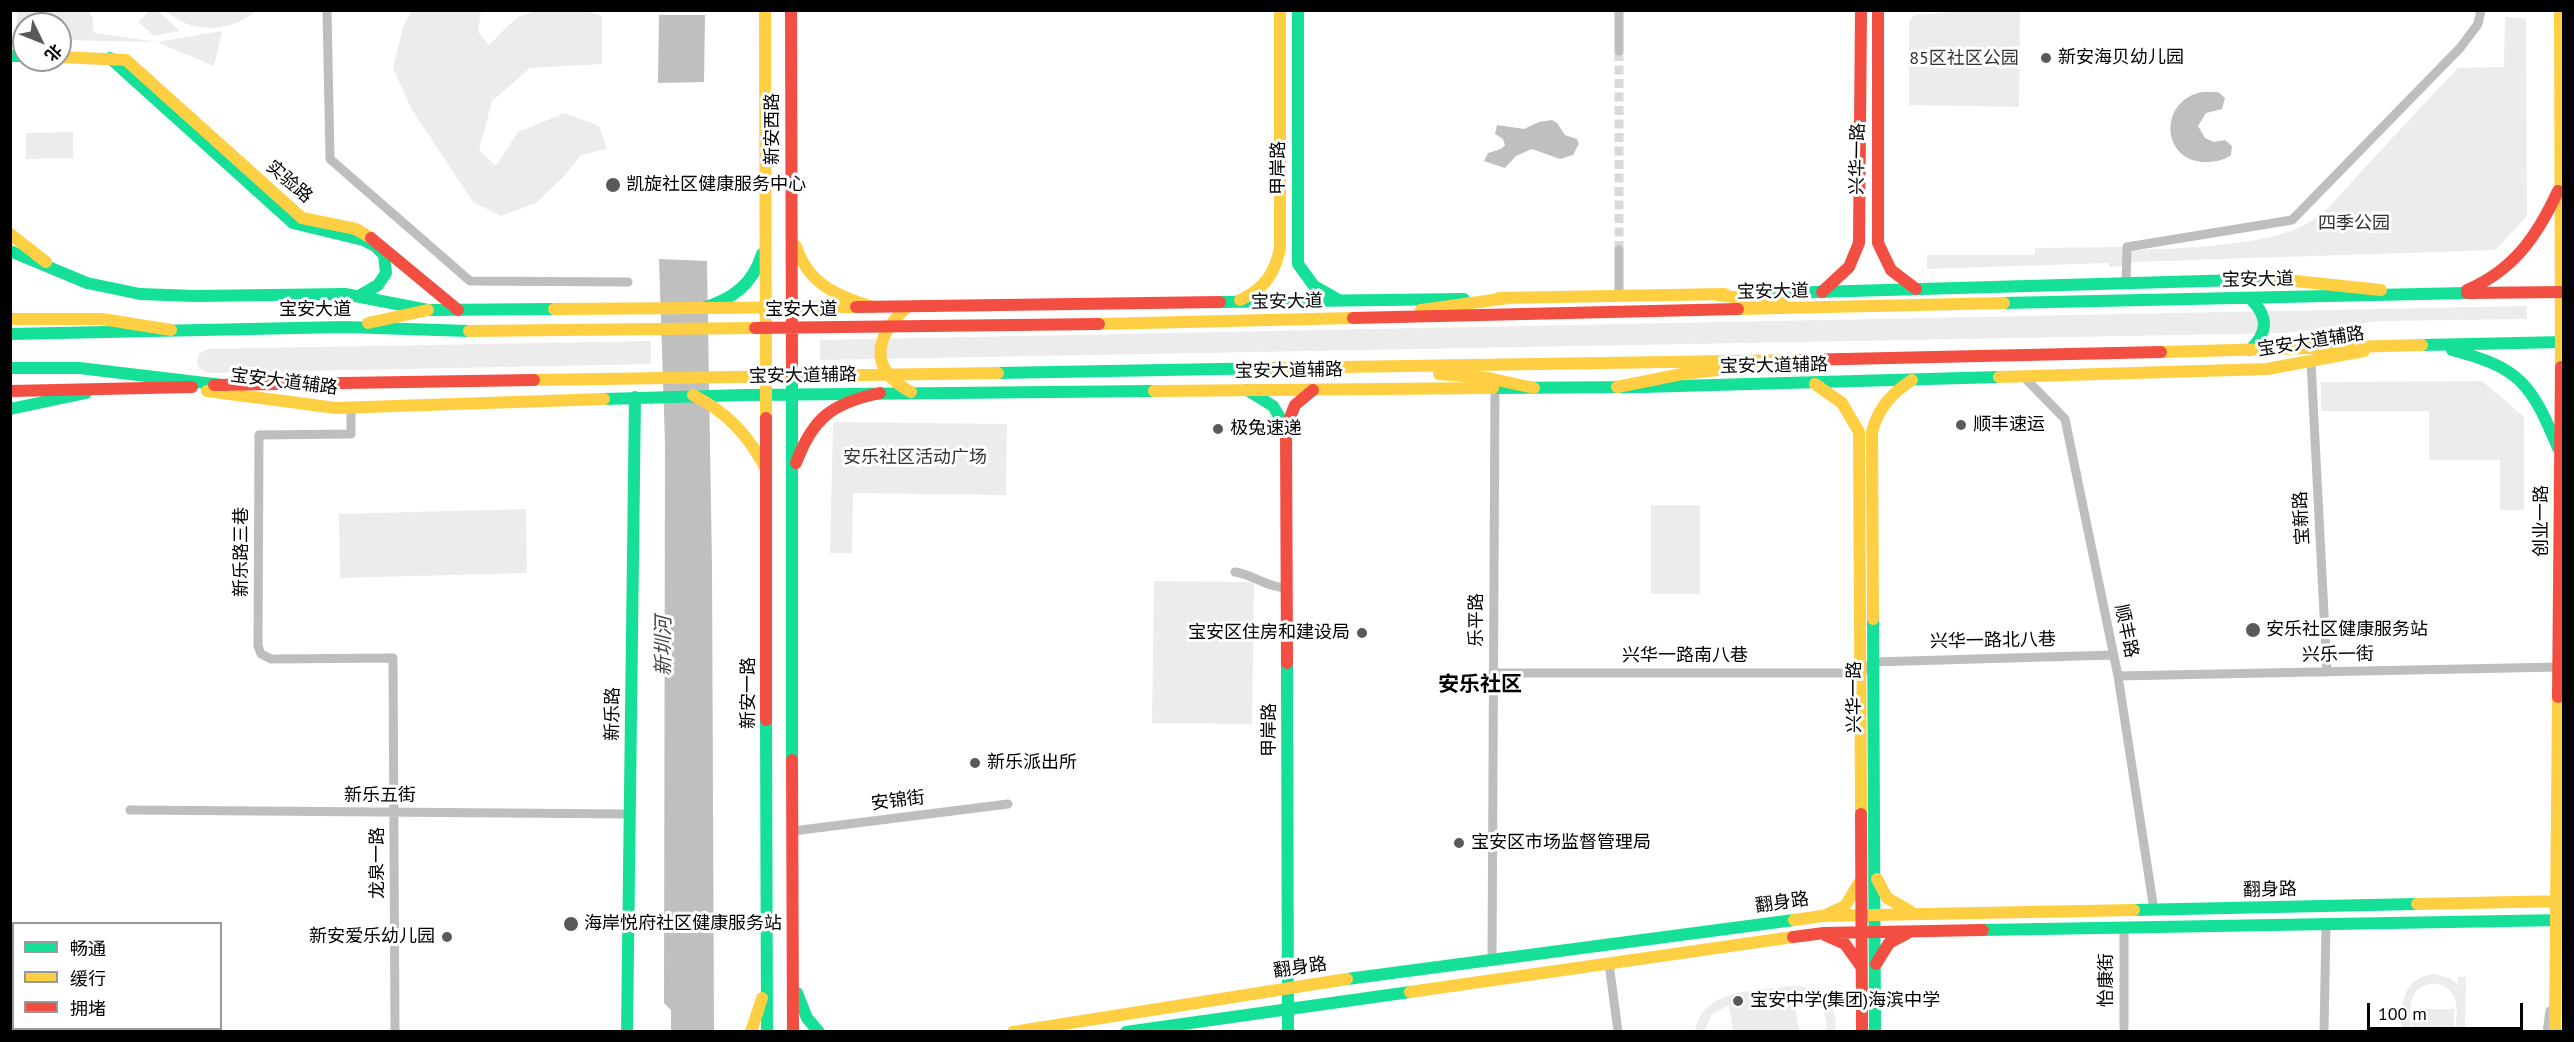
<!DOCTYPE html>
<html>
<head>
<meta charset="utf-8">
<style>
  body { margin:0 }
  #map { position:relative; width:2574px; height:1042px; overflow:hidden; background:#fff; font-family:"PT Sans","Noto Sans SC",sans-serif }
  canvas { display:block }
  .frame { position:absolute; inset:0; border:12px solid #000; pointer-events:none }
  .legend { position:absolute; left:12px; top:922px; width:210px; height:108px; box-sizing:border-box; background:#fff; border:2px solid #999; margin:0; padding:8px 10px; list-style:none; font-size:18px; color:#000 }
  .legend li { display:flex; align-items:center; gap:12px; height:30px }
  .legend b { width:30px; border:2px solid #999 }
  .north { position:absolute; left:12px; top:12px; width:60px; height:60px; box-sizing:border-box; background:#fff; border:2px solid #999; border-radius:50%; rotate:133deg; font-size:16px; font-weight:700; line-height:24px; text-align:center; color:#000 }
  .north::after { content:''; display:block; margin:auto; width:21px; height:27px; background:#595959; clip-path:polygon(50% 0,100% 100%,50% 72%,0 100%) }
  .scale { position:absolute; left:2367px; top:1003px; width:156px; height:27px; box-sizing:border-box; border:3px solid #000; border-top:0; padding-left:8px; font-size:18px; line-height:21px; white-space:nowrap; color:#000; -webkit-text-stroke:4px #fff; paint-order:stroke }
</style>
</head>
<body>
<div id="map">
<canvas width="2574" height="1042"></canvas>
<div class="frame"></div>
<ul class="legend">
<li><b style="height:8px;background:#16e098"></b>畅通</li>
<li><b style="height:8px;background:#ffcf43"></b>缓行</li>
<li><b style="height:8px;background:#f24e42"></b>拥堵</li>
</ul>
<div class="north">北</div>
<div class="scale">100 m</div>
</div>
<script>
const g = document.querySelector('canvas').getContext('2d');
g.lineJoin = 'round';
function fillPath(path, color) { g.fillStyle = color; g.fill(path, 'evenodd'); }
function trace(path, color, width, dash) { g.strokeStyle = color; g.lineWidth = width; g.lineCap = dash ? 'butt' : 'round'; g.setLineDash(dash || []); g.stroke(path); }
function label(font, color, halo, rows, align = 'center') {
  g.font = font + ' "PT Sans","Noto Sans SC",sans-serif'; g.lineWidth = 6; g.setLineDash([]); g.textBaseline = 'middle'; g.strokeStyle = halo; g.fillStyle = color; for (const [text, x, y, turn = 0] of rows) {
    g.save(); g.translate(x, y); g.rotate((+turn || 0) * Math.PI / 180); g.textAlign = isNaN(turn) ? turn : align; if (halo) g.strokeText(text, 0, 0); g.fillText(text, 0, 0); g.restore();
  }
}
fillPath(new Path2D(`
  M221 10 256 11C230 33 191 34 166 11Z
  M1982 10 2020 11 2019 107 1909 105V21L1915 15Z
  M17 11H88L93 18V30L96 33 157 42 222 31 214 66 157 42 60 40V24H24V39H16Z
  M149 11H158L180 31 154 36 138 22Z
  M411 11H481L478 32 489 45C498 37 506 26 516 19 533 6 584 8 602 16V64L530 68 492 101 479 150 496 166 518 132 565 113 599 126 607 149 581 155 564 176 536 203 501 216 473 202 412 110 393 68 403 27Z
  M2505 17 2526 18 2527 216 2495 250 2131 262 2130 250C2176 249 2265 246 2305 225 2326 214 2342 192 2358 175 2391 139 2424 104 2458 68L2504 67Z
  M73 132V158L26 159V133Z
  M2123 247 2122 266 2109 267V263L1927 269V255H2035V248Z
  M2527 306V319L2381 321 2286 333 820 360V340Z
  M651 341V364L208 373 199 368 197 361 199 353 208 349Z
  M2482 381 2524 417V510H2500V460H2429V411H2321V382Z
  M833 422 1007 424 1006 495 853 493 852 553H830Z
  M1651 505H1700V594H1651Z
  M526 509 527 573 340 578 339 514Z
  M1154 581 1254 582 1252 724 1152 723Z
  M2434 974 2450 978 2458 985V977H2466L2465 1031H2455C2456 1020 2459 1005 2453 995 2443 978 2418 981 2412 999 2409 1009 2411 1021 2411 1031H2401C2402 1005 2401 978 2434 974Z
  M1792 986C1818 985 1840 1004 1835 1031H1826C1830 1011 1814 993 1793 996L1799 1031H1733L1729 1005 1712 1014 1704 1031H1695C1703 988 1757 991 1792 986Z
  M2412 1009H2454V1031H2412Z`), '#ececec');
fillPath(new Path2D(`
  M659 15H705L704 82 658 83Z
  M2203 92H2218L2225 98 2222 109 2206 113 2198 126 2205 138 2214 142 2225 140 2232 146 2231 155C2223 161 2214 162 2204 162 2160 160 2159 99 2203 92Z
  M1552 120 1557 123 1565 135 1577 139 1579 144 1573 155 1560 159 1532 149 1516 156 1505 168 1484 161 1488 153 1501 149 1505 145 1503 139 1495 134 1497 125 1524 129 1539 122Z
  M659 259 707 261 712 567 714 1031H671V1010L664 1003 665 443Z`), '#bfbfbf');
trace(new Path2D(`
  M1619 250V51`), '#d9d9d9', 9, [9, 4.5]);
trace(new Path2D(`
  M327 10 330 159 470 281 628 282
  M1619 10V51
  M1619 250V295
  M2126 283 2127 247 2292 220 2460 48 2478 24 2481 10
  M2311 362 2327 672
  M2023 376 2065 419 2118 676 2154 910
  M351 408V434L259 435 258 646 261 654 271 659 393 658 395 1032
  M1235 572C1254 575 1269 588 1287 588
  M1493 673H1860L1873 662 2114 655
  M2118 676 2559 667
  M130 810 630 814
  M793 831 1008 804
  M2124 928V1032
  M1492 961 1495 388
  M1609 963 1618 1032
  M2324 1032 2326 926
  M2547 1032 2550 1011`), '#bebebe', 9);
trace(new Path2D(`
  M1298 10V264L1314 286 1337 299
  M10 56H24
  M110 58 293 223 363 240 375 246 384 255 386 273 378 285 359 296
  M10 251 87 283 140 294 195 296 345 294 428 310 554 309
  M1745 294 2275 279
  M1220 302 1464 299
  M2004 303 2467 293
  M703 308C733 299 753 284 762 254
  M10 334 345 327 469 331
  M2422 345 2564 342
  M2250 350C2268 332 2269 318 2251 299
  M2452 350C2521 368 2531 384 2558 448
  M10 368H79L222 385
  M998 373 1275 368
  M792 376V760
  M1493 388 1643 387 1999 377
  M1247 390 1273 406 1286 428
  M604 399 745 395 1154 391
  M10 409 86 393
  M1873 619 1875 1032
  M1287 663 1288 1032
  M766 720 767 1032
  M2134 910 2417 904
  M1983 930 2564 920
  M1347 979 1794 920
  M797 993 807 1018 819 1032
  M627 1032 635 397
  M1126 1032 1410 992`), '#16e098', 12);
trace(new Path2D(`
  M765 10 766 418
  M2560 10 2561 367
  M60 57 126 60 302 218 356 229 371 238
  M10 234 46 262
  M796 246C808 284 837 296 873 307
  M2275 279 2381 290
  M1717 295 1782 303
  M1499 298 1725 294
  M1240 300C1264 289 1275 274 1280 248V10
  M907 307C874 337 868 369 911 392
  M554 309 856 307
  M1738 309 2004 303
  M1421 310 1508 298
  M10 319H102L171 330
  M368 323 428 310
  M1099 324 1353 318
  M469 331 755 328
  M2161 352 2422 345
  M1275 368 1799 360
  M1439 374 1488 378 1534 388
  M1999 377 2267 369 2364 351
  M534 380 998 373
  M1815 384 1842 403 1859 432 1861 814
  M1617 387 1682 374 1727 369
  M207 391 336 408 604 399
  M1154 391 1493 388
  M693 395C728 413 748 435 766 469
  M1873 619 1872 432C1878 408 1892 393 1912 380
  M1877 879 1887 898 1910 911
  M2417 904 2564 901
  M1828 914 1845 906 1859 883
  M1794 920 1822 916 2134 910
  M1410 992 1793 937
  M751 1032 762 998
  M1013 1032 1347 979
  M2555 1032 2558 697`), '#ffcf43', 12);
trace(new Path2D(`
  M791 10 792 376
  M1878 10V243L1891 270 1916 289
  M371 238 458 310
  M2467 290C2514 270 2537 236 2558 191
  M1822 292 1849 267 1859 243 1861 10
  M2467 293 2564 292
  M856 307 1220 302
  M1353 318 1738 309
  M755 328 1099 324
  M1799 360 2161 352
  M214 385 534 380
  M10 391 192 387
  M766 418V720
  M796 463C813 417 833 403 880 393
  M1287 663 1286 428 1295 405 1313 390
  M2558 697 2561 367
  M792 760 793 1032
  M1861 814 1862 1032
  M1825 935 1845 944 1860 965
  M1793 937 1824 933 1983 930
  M1876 964 1889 943 1908 933`), '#f24e42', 12);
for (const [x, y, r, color] of [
  [2046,58,6,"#595959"],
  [613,185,8,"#595959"],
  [1961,425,6,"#595959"],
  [1218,429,6,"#595959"],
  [2253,630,8,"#595959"],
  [1362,633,6,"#595959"],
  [975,763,6,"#595959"],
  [1459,843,6,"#595959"],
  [571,924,8,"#595959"],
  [447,937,6,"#595959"],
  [1738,1001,6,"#595959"]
]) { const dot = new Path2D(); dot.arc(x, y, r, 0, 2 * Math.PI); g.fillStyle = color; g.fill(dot); trace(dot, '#fff', 2); }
label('18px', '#000', '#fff', [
  ["新安海贝幼儿园",2058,58],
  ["凯旋社区健康服务中心",626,185],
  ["顺丰速运",1973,425],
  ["极兔速递",1230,429],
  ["安乐社区健康服务站",2266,630],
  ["宝安区住房和建设局",1350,633,"right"],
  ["新乐派出所",987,763],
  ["宝安区市场监督管理局",1471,843],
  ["海岸悦府社区健康服务站",584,924],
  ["新安爱乐幼儿园",435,937,"right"],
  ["宝安中学(集团)海滨中学",1750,1001]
], 'left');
label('18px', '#333', '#fff', [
  ["85区社区公园",1964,59],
  ["四季公园",2354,224],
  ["安乐社区活动广场",915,458]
]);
label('18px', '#000', '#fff', [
  ["新安西路",773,129,-90],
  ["兴华一路",1858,159,-89],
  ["甲岸路",1279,168,-90],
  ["实验路",289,182,41],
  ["宝安大道",2258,280,-1],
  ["宝安大道",1773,292,-1],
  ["宝安大道",1287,302,-1],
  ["宝安大道",315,310],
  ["宝安大道",801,310],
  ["宝安大道辅路",2311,342,-9],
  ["宝安大道辅路",1774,366,-1],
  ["宝安大道辅路",1289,371,-1],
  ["宝安大道辅路",803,376,-1],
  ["宝安大道辅路",284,382,7],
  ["宝新路",2302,518,-93],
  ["创业一路",2542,521,-90],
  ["新乐路三巷",242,552,-90],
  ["乐平路",1477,620,-90],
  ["顺丰路",2126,631,78],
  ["兴华一路北八巷",1993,641,-1],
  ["兴乐一街",2338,655,-1],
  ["兴华一路南八巷",1685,656],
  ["新安一路",749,693,-90],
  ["兴华一路",1855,697,-90],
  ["新乐路",613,714,-89],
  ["甲岸路",1270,730,-90],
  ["新乐五街",380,796],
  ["安锦街",898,801,-7],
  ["龙泉一路",378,863,-90],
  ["翻身路",2270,890,-1],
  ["翻身路",1782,903,-8],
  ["翻身路",1300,968,-8],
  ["怡康街",2107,980,-90]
]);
label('italic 20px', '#444', '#fff', [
  ["新圳河",664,646,-90]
]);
label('bold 21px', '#000', '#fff', [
  ["安乐社区",1480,685]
]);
</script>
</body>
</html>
